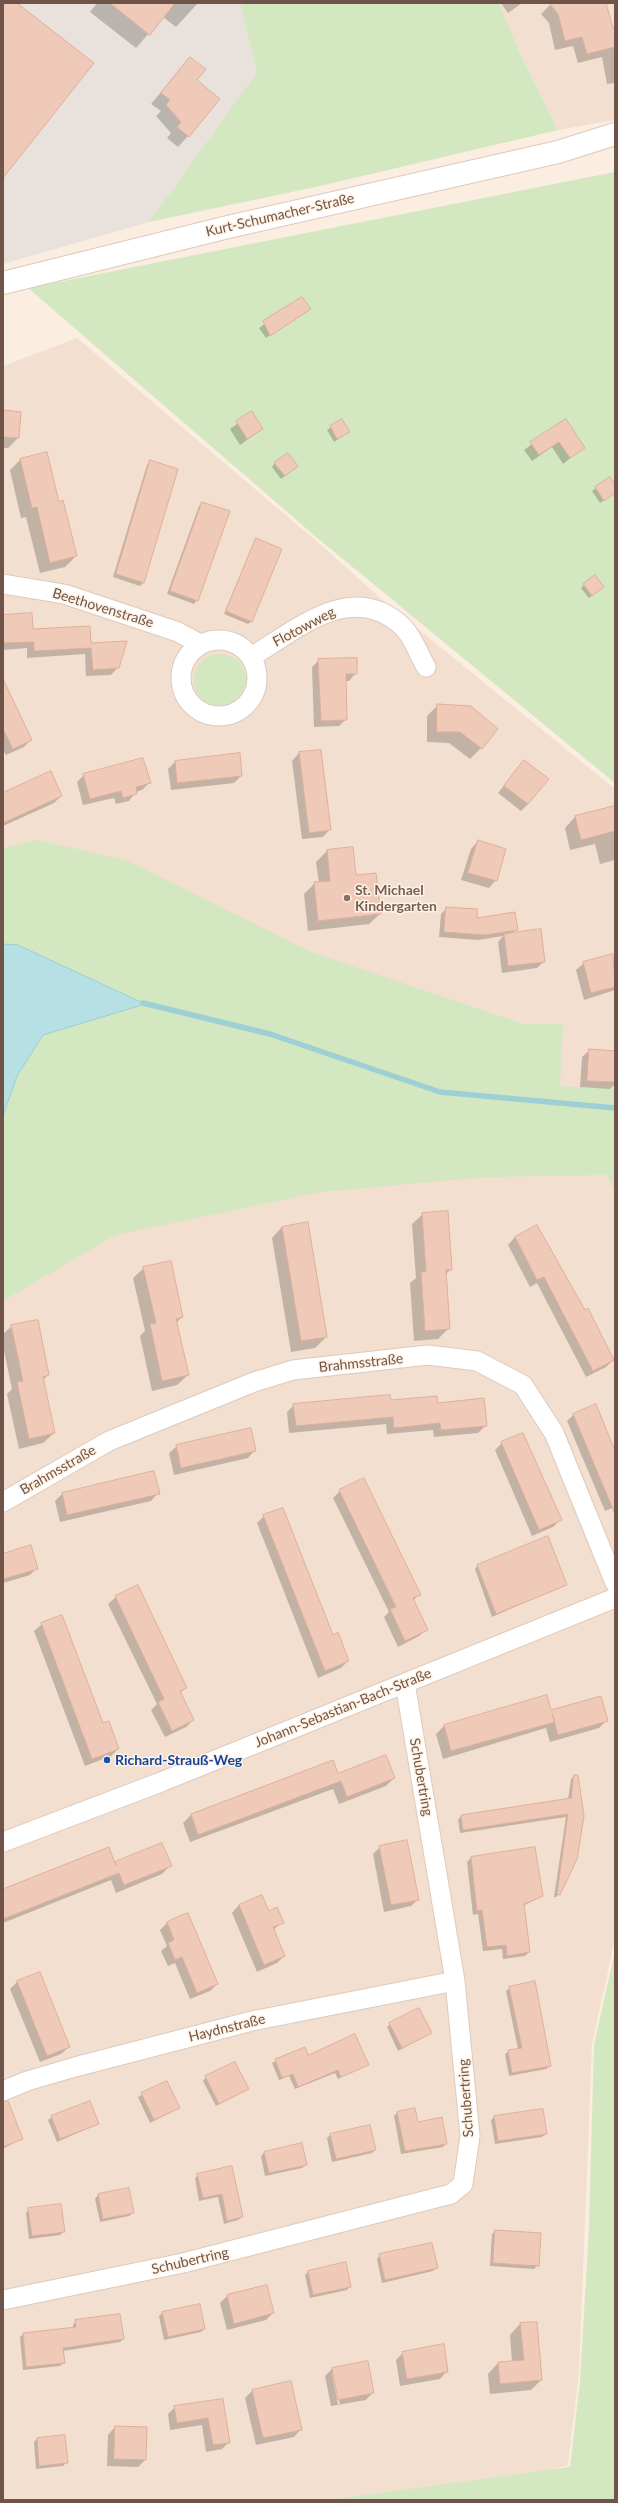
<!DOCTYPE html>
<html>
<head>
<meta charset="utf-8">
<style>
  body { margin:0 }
  #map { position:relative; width:618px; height:2503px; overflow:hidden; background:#fbeee0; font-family:Lato,sans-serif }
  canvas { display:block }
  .frame { position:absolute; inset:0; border:4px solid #705449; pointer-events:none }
</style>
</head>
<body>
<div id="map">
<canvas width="618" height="2503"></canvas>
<div class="frame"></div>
</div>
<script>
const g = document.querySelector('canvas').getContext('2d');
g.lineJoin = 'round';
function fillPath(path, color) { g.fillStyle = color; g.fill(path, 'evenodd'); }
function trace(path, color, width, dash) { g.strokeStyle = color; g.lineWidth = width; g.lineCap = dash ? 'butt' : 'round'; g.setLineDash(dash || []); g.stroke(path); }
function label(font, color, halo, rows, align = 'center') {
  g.font = font + ' Lato,sans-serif'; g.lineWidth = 3; g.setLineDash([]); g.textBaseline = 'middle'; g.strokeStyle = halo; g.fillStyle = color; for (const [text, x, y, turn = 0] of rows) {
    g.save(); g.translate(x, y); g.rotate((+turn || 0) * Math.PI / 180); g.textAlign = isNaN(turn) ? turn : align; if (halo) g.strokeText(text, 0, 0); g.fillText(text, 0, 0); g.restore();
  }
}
fillPath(new Path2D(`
  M499 3H615V120L558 130 519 51Z
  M77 338 322 546 386 603 615 789V1939L592 2044 579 2372 568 2465 476 2492 395 2500H3V366Z`), '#f2dfcf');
fillPath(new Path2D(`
  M3 3H240L257 72 149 222 3 264Z`), '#e9e1db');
fillPath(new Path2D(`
  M240 3H499L519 51 558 130 320 186 149 222 257 72Z
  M615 172V783L315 536 28 288Z
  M194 680a26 26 0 1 1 52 0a26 26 0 1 1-52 0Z
  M37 840 126 860 311 952 523 1024H563L560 1086 615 1089V1192L607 1175 487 1177 321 1192 115 1235 3 1301V848Z
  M615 1951V2500H329L570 2467 580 2381 589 2228 594 2045Z`), '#d3e7c0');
const water = new Path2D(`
  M3 944 18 945 143 1003 142 1005 43 1035 17 1076 3 1116Z`);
fillPath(water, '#b6e0e3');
trace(water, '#9cd0d4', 1);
fillPath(new Path2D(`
  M97 3H198L176 27 163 17 136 48 90 12Z
  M501 3H522L508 13Z
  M552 3H605L612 29 615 28V83L607 84 602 57 578 63 573 46 555 50 549 23 541 14Z
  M190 58 196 81 188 136 178 147 167 138 171 133 156 116 161 111 151 104Z
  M302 298 310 309 266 338 259 328Z
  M3 411 18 438 8 448H3Z
  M252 413 262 429 240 445 230 429Z
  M342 420 349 432 334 442 327 430Z
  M565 420 584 447 563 464 552 447 532 461 524 450Z
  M20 460 58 503 76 556 65 567 40 573 26 517 21 518 10 470Z
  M150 461 144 582 140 586 113 577 147 465Z
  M275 463 293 469 281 479 272 467Z
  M610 478 615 486V493L600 503 592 491Z
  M202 503 197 600 194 604 167 594 199 506Z
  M256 539 252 621 248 624 224 614Z
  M584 585 600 590 589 598 581 588Z
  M3 616 32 630 90 644 118 667 111 675 86 676 85 654 27 658V648L3 650Z
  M319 660 356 673 349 681H345L346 719 339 726 314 727 312 667Z
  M3 692 31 739 24 747 6 755 3 750Z
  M438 705 481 748 470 759 449 743 427 742V716Z
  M321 751 330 829 323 837 302 839 292 761 299 753Z
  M524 761 528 804 521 811 498 793Z
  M175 762 241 776 234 783 171 790 168 769Z
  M84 775 149 783 142 790 136 792 129 801 116 804 114 798 83 805 77 782Z
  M3 794 61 796 54 803 3 826Z
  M615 807V860L600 864 595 844 570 850 565 828 575 817Z
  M478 841 496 880 489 888 461 880 471 849Z
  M352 849 355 876 380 914 369 924 308 931 304 894 315 883H319L316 862 327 851Z
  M447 908 476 919 516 929 512 934 544 961 537 968 502 973 498 942 503 936 478 940 439 937 441 914Z
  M613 961H615V990L584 1000 576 970 584 963Z
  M590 1050 615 1052V1084L610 1089 580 1087 582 1057Z
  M423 1214 451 1269 445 1275 449 1328 438 1339 414 1341 410 1283 416 1278 412 1224Z
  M282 1227 326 1337 315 1348 291 1352 272 1238Z
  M515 1237 613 1360 606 1367 586 1377 537 1283 530 1287 508 1245Z
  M144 1268 182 1317 176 1323 188 1375 177 1385 152 1391 140 1336 145 1331 133 1278Z
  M12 1326 48 1375 43 1380 54 1433 43 1443 19 1449 7 1394 12 1389 3 1346V1334Z
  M390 1401 437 1404 485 1426 478 1433 434 1437 433 1430 387 1434 386 1424 289 1433 287 1412 294 1405Z
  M573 1415 615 1453V1507L605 1511 567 1421Z
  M502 1443 560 1520 553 1527 532 1536 495 1450Z
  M177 1446 255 1450 248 1458 174 1475 169 1453Z
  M340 1491 419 1594 413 1601 427 1629 419 1636 398 1647 384 1617 389 1612 333 1498Z
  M158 1493 151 1501 60 1522 55 1501 62 1494Z
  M264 1516 348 1661 341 1668 318 1678 257 1523Z
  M3 1555 37 1568 30 1575 3 1583Z
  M478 1565 566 1584 492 1617 475 1569Z
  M116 1597 186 1688 180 1693 193 1720 186 1727 165 1737 151 1710 157 1704 108 1604Z
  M42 1624 118 1749 111 1756 85 1766 34 1631Z
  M546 1697 551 1712 607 1720 599 1728 550 1742 546 1728 443 1759 436 1734 444 1726Z
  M333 1761 338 1774 394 1778 386 1786 339 1804 333 1789 190 1842 183 1823 191 1815Z
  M575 1776 559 1894 556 1897H554L566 1817 460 1833 458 1820 461 1816 568 1800 571 1779Z
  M162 1844 170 1866 162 1874 116 1893 111 1880 3 1923V1890L114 1864Z
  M380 1847 418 1899 411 1906 384 1912 373 1854Z
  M471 1858 542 1896 523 1906 529 1952 525 1956 503 1959 502 1949 483 1951 478 1914 473 1915 467 1862Z
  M239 1905 268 1912 282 1923 273 1930 284 1956 277 1963 257 1972 232 1913Z
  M188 1914 217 1984 210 1991 190 1999 175 1963 168 1966 161 1951 167 1946 160 1930 167 1923Z
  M39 1973 69 2047 61 2054 40 2062 10 1989 17 1982Z
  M510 1988 550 2066 546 2069 509 2076 505 2054 509 2051 518 2049 506 1991Z
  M390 2024 431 2033 398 2051 387 2027Z
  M304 2048 307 2056 367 2064 338 2079 335 2073 295 2089 289 2076 279 2080 272 2063Z
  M206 2077 247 2089 216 2106 203 2081Z
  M166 2082 179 2108 150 2123 138 2097Z
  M398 2112 417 2123 446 2143 443 2147 401 2154 394 2116Z
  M52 2117 98 2124 57 2142 48 2120Z
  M494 2117 546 2134 542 2137 495 2144 491 2120Z
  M3 2119 22 2138 3 2149Z
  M330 2135 375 2150 372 2153 332 2162 327 2138Z
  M264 2153 306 2164 302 2168 265 2176 261 2156Z
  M231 2168 242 2217 238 2220 224 2224 218 2197 199 2201 195 2178 198 2175Z
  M98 2195 133 2213 129 2216 100 2222 95 2199Z
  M29 2209 64 2231 60 2235 29 2239 26 2213Z
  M495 2231 538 2265 534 2269 490 2266 492 2234Z
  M380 2255 436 2268 433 2271 382 2283 377 2259Z
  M345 2263 350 2286 347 2290 310 2298 305 2275 308 2272Z
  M227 2296 273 2313 266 2320 227 2330 220 2303Z
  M163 2312 204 2329 201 2332 164 2340 159 2316Z
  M76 2321 123 2339 120 2342 63 2351 64 2363 60 2366 23 2370 20 2337 23 2334 73 2329V2325Z
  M520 2324 541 2380 531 2390 490 2394 488 2374 498 2363 512 2362 510 2335Z
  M403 2353 447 2371 440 2379 400 2386 396 2360Z
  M332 2369 373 2392 366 2400 331 2406 325 2376ZM332 2373H334L340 2405H338Z
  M252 2391 301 2429 294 2437 256 2445 245 2398Z
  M222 2400 229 2442 222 2449 206 2452 202 2425 170 2430 168 2414 175 2407Z
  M115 2427 145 2460 138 2467 107 2466 108 2435Z
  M64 2436 67 2462 63 2466 36 2469 34 2442 37 2439Z`), '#0003');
trace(new Path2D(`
  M143 1003 270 1034 440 1092 615 1108`), '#9cd0d4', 5.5);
const building = new Path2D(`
  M3 3H17L94 63 3 178Z
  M110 3H175L150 35Z
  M549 3H606L613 28 615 27V47L587 54 582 37 565 41 558 14Z
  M190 57 206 69 197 80 220 99 189 137 177 127 181 122 166 105 170 100 161 93Z
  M302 297 311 309 270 336 263 321Z
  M3 410 21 412 19 438 3 437Z
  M252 411 263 429 247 439 236 421Z
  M342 419 350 432 337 439 330 426Z
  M566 419 585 448 570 458 559 442 539 455 530 442Z
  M47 452 59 502 63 500 77 556 50 563 37 507 32 508 20 459Z
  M288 453 298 466 285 476 274 463Z
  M150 460 178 469 144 583 116 574Z
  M610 477 615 485V493L604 501 595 487Z
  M202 502 230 511 198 601 170 591Z
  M256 538 282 549 252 622 226 611Z
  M595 575 604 587 592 596 583 584Z
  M32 613 33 629 90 626 91 643 127 641 119 668 93 670 91 648 34 651V642L3 643V615Z
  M357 658V674H346L347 720 321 721 318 659Z
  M3 679 32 740 13 749 3 729Z
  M437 704 471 706 498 729 482 749 460 732H437Z
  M321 750 331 830 309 833 299 752Z
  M240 753 242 776 177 783 175 761Z
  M143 758 151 783 136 787 137 794 123 798 121 791 90 799 83 774Z
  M524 760 549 779 528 804 504 786Z
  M51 771 62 796 3 823V793Z
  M615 806V831L581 840 575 816Z
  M478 840 506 849 497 881 468 873Z
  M353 847 356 875 376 873 381 914 318 921 314 882 330 881 327 850Z
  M446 907 477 909V918L515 912 518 930 485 935 444 932Z
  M541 929 545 962 508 966 504 934Z
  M613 954 615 987 591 993 583 962Z
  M589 1049 615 1051V1082L587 1081Z
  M448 1211 452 1270H446L450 1329 425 1331 421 1272H426L422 1213Z
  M308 1222 327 1337 301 1341 282 1227Z
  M537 1225 585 1310 588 1308 614 1360 593 1371 544 1277 537 1280 515 1237Z
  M171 1261 183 1317 176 1319 189 1375 162 1381 150 1324 156 1323 143 1267Z
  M38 1320 49 1375 43 1377 55 1433 29 1439 17 1382 23 1381 11 1325Z
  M390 1395 391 1400 437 1396 438 1403 484 1398 487 1426 441 1430 440 1423 394 1428 393 1417 296 1426 293 1404Z
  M596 1404 615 1451V1514L573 1414Z
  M251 1428 256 1451 181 1468 176 1445Z
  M523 1433 562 1520 539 1530 501 1442Z
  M154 1471 160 1494 67 1515 62 1493Z
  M364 1478 421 1595 413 1598 428 1630 405 1641 390 1609 396 1607 339 1490Z
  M283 1508 333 1635 338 1632 349 1661 325 1671 263 1515Z
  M548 1536 567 1585 496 1614 477 1565Z
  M31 1545 38 1569 3 1579V1554Z
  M138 1585 187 1688 180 1691 194 1720 172 1731 158 1702 164 1699 115 1596Z
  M62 1615 103 1723 109 1721 119 1749 92 1759 41 1623Z
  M547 1695 551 1710 601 1696 608 1721 558 1735 552 1713 555 1722 451 1751 444 1725Z
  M386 1755 395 1778 347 1797 341 1781 198 1835 191 1814 333 1760 338 1773Z
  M574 1775H578L584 1816 577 1859 560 1895 557 1894 568 1814 463 1830 461 1815 571 1798Z
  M407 1840 419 1900 391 1905 379 1846Z
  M162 1843 172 1866 124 1885 119 1873 3 1919V1889L109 1847 116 1866 115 1862Z
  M535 1847 543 1896 524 1904 530 1952 507 1956 506 1945 487 1947 482 1910 477 1911 471 1857Z
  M262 1895 269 1911 277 1907 284 1923 273 1927 285 1956 264 1965 239 1905Z
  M188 1913 218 1984 197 1993 182 1957 175 1960 168 1943 174 1940 167 1922Z
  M40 1972 70 2047 47 2056 17 1981Z
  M535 1981 551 2066 512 2073 508 2050 522 2048 509 1987Z
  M419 2008 432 2033 402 2048 389 2023Z
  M355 2034 369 2065 341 2077 338 2070 298 2087 293 2074 282 2078 275 2059 305 2047 308 2055Z
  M235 2062 249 2089 219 2104 205 2076Z
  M167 2081 180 2108 154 2120 141 2093Z
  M8 2101 23 2139 3 2147V2102Z
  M90 2101 99 2124 60 2139 51 2116Z
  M415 2108 418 2122 442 2117 447 2144 405 2151 397 2112Z
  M543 2109 547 2134 498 2141 494 2116Z
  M370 2125 376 2150 336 2159 330 2134Z
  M302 2143 307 2165 269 2173 264 2152Z
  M232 2166 243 2217 227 2221 222 2194 203 2198 197 2174Z
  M129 2188 134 2213 103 2219 98 2194Z
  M61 2204 65 2232 32 2236 28 2208Z
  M495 2230 541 2233 539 2266 493 2263Z
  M432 2243 438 2268 385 2280 379 2254Z
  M346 2262 351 2287 313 2295 308 2271Z
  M267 2285 274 2313 234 2324 227 2295Z
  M200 2304 205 2329 168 2337 162 2312Z
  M120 2314 124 2339 63 2348 65 2363 26 2367 23 2333 76 2327 75 2320Z
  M537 2322 542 2380 500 2384 498 2362 524 2360 520 2323Z
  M444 2344 448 2372 407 2379 402 2352Z
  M368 2361 374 2393 338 2400 332 2368Z
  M291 2381 302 2430 263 2438 252 2390Z
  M223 2399 230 2443 213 2445 208 2418 177 2423 174 2406Z
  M115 2426 147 2427 146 2460 114 2459Z
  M65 2435 68 2463 39 2466 37 2438Z`);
fillPath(building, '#efcab9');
trace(building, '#e1af9a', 1);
const minor = new Path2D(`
  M3 584 64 594 178 632 200 644
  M181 678a38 38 0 1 1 76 0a38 38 0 1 1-76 0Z
  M251 657C298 629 353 579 403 627 413 637 419 655 426 667
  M3 1502 109 1441 254 1382 293 1370 428 1355 477 1361 523 1385 554 1433 615 1583
  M3 1842 161 1782 615 1598
  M3 2091 27 2081 75 2067 252 2021 455 1981
  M3 2300 183 2263 451 2194 463 2184 470 2136 455 1981 405 1683`);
const tertiary = new Path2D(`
  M3 283 228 227 558 152 615 134`);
trace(minor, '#decabc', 21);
trace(tertiary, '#decabc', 24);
trace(minor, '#fff', 19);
trace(tertiary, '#fff', 22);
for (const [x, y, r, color] of [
  [347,898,4,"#8d6e63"],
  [107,1760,4,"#1a4fb4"]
]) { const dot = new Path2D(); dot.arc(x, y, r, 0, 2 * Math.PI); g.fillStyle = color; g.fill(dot); trace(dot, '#fef3e5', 1.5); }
label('14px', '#705449', '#fef3e5', [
  ["Kurt-Schumacher-Straße",280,215,-13],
  ["Beethovenstraße",103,608,17],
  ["Flotowweg",304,627,-28],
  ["Brahmsstraße",361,1363,-6],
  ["Brahmsstraße",58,1470,-30],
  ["Johann-Sebastian-Bach-Straße",343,1708,-22],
  ["Schubertring",421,1777,80],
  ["Haydnstraße",227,2028,-14],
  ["Schubertring",466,2098,-94],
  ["Schubertring",190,2261,-13]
]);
label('bold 14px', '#785e54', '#fef3e5', [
  ["St. Michael",355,890],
  ["Kindergarten",355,906]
], 'left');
label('bold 14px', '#164399', '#fef3e5', [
  ["Richard-Strauß-Weg",115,1760]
], 'left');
</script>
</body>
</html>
